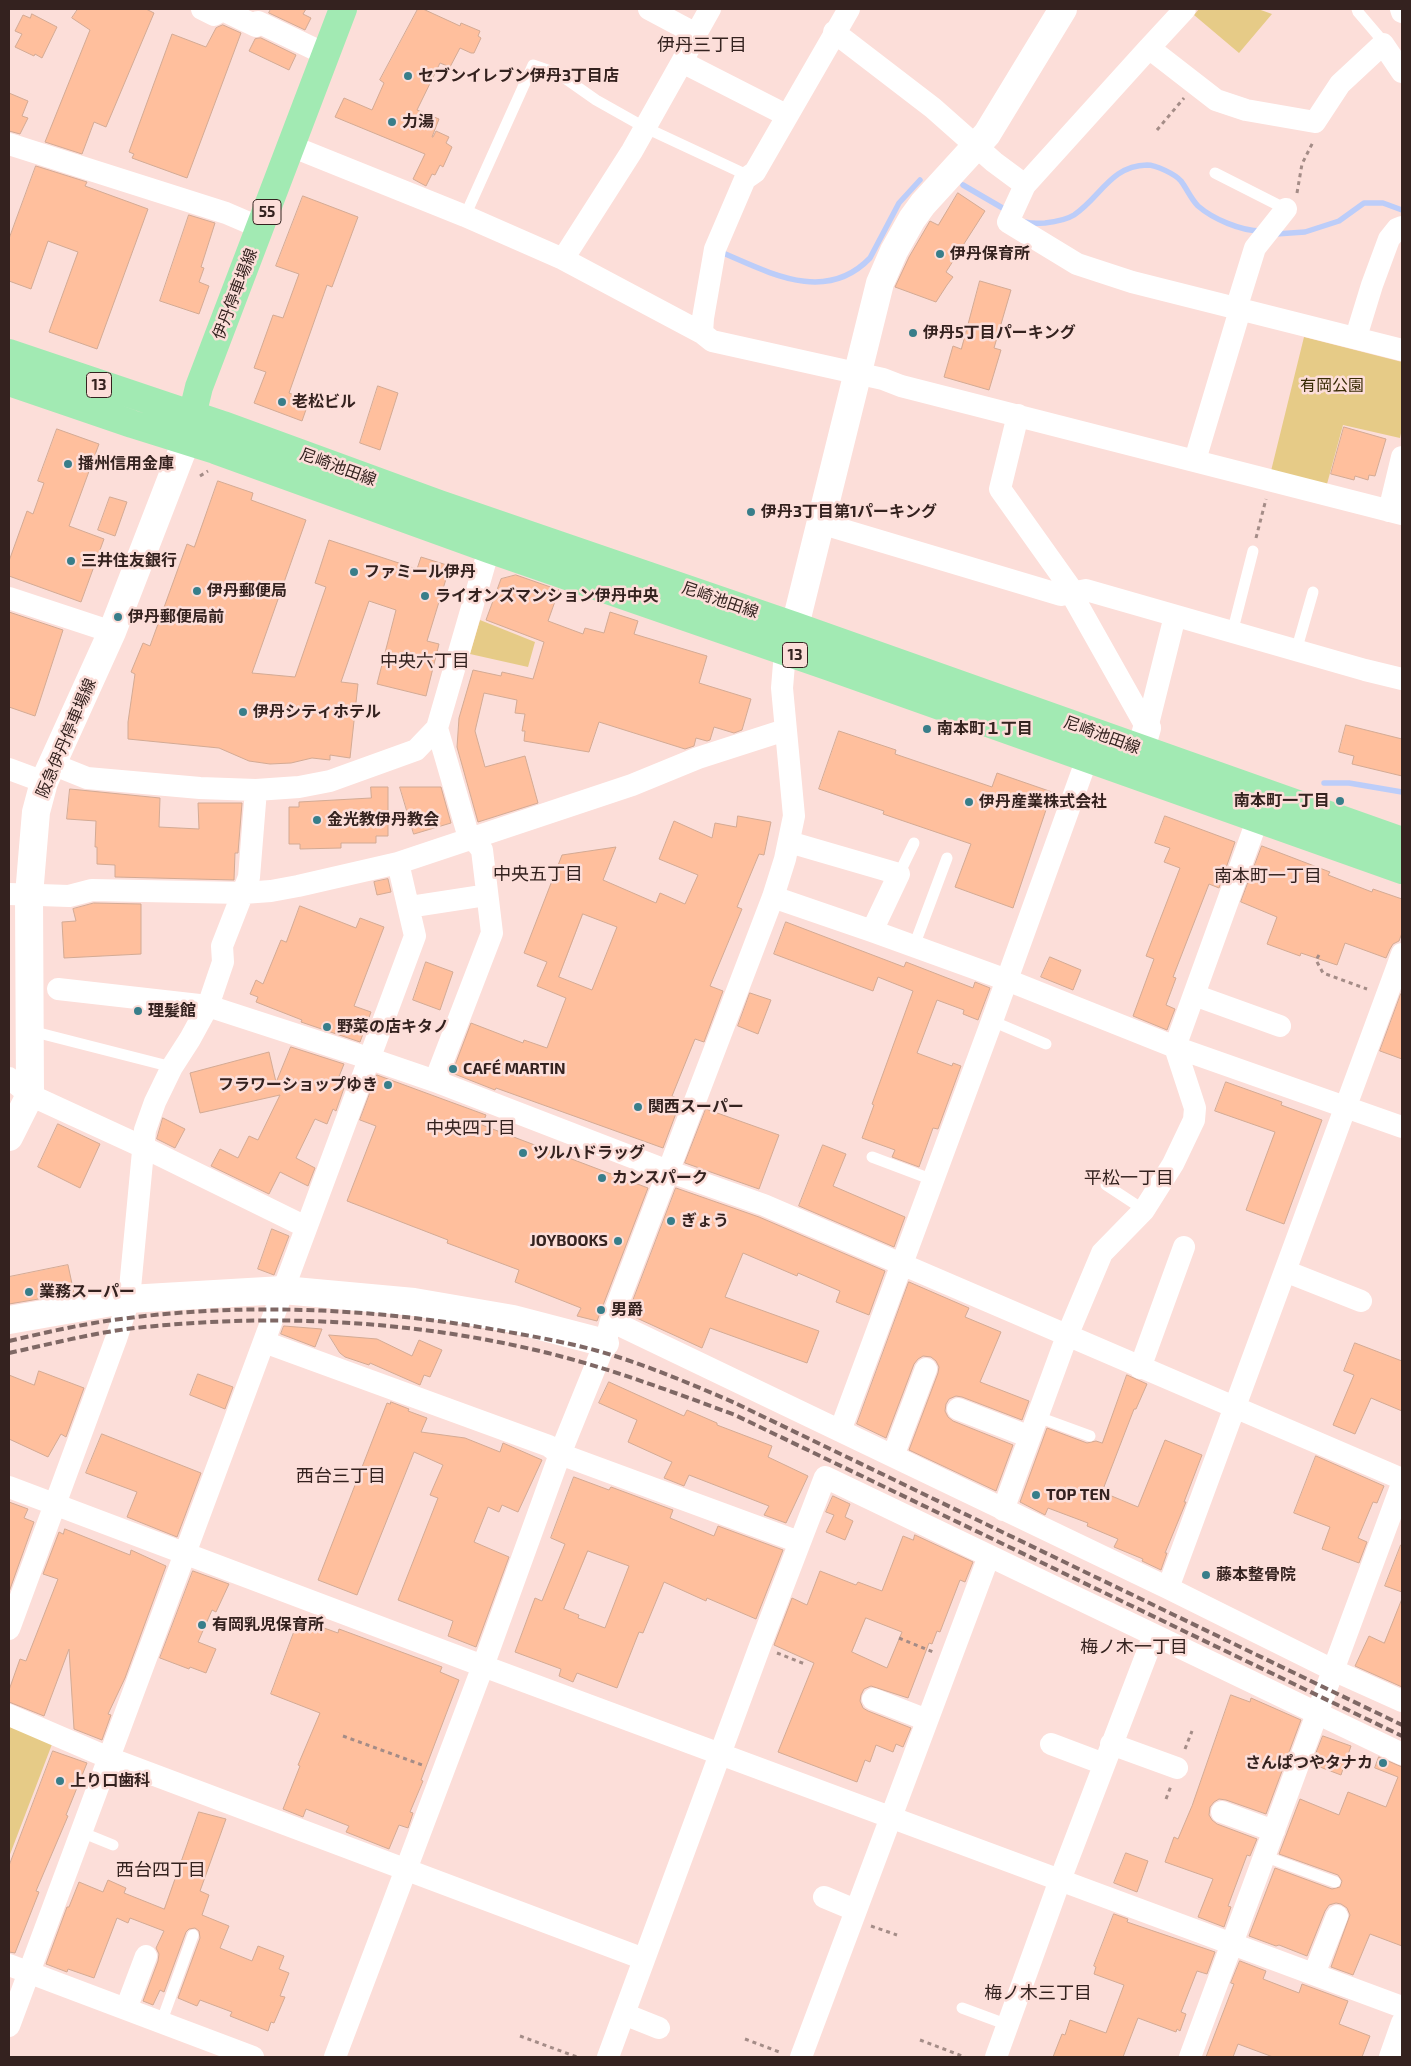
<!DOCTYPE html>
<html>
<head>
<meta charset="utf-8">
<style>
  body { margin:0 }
  #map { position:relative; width:1411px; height:2066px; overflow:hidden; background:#fcded9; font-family:"Exo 2",sans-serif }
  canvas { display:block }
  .frame { position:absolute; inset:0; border:10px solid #34221f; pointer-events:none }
</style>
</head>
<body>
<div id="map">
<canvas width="1411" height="2066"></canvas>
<div class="frame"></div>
</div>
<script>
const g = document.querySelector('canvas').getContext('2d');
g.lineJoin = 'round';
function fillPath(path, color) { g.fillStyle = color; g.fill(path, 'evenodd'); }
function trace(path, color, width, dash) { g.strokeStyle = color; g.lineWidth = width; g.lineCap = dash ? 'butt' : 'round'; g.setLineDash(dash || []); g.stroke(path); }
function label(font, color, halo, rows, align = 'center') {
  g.font = font + ' "Exo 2","Noto Sans JP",sans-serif'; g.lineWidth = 5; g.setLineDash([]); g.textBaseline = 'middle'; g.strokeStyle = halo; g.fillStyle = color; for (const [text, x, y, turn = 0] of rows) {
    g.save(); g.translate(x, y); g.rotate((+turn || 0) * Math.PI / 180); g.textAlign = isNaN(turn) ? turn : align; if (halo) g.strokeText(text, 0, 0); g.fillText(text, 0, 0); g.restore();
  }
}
fillPath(new Path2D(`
  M1199 9H1258L1272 14 1239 53 1194 15Z
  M1304 337 1402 362V428L1400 438 1343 425 1327 484 1271 471Z
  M480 620 535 642 528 667 470 654Z
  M9 1720 54 1739 9 1857Z`), '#e6cb87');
trace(new Path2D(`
  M963 185 1006 210
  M1026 222C1032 224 1038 223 1045 223 1054 222 1066 220 1074 215 1101 197 1110 166 1147 165 1156 165 1175 174 1181 181 1187 189 1191 199 1198 206 1213 219 1241 231 1261 231
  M1276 234 1305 232 1339 221 1364 203H1383L1402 210
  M723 253C770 273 826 304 870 258L899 203 920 180
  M1324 783H1349L1402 792`), '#bccdf9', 5.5);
const building = new Path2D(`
  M78 9H146L154 13 106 127 94 122 82 154 45 142 90 30 72 18Z
  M271 9H306L303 14 311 18 305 30 269 13Z
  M418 9H423L460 26 461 23 480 31 478 36 481 38 474 53H471L460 48 450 67 440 63 417 110 439 119 432 137H433L436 131 449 137 446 143 452 147 443 167 440 165 435 175 432 174 426 186 413 179 425 154 335 117 344 98 372 110 384 83 380 80Z
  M32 14 57 27 42 58 35 54 34 56 15 47 22 34 15 31 23 15 30 18Z
  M223 25 241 33 187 178 132 158 134 154 129 152 172 34 206 47 216 28Z
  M261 38 296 55 289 70 249 51 255 39Z
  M9 93 28 101 22 116 28 118 20 134 9 131Z
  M36 166 87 182 85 186 148 209 97 349 49 332 78 252 48 241 31 289 9 281V239Z
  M958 193 985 211 946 272 953 277 947 285 936 302 895 287 909 257 930 221 938 225Z
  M303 196 358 217 332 287 327 285 289 393 309 401 302 421 254 403 266 372 254 368 273 315 283 318 299 274 276 266Z
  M189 215 215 223 201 267 204 268 199 282 209 286 199 314 160 301Z
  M980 281 1011 290 994 348 1001 350 989 390 944 377 953 346 961 349Z
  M378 386 398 393 380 450 360 443Z
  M1344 427 1386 439 1375 476 1369 475 1368 480 1355 476 1354 480 1331 474Z
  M57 429 99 444 69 526 104 539 81 602 9 576V561L27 511 33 514 44 483 38 481Z
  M218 481 253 493 251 500 306 520 252 673 295 677 326 587 315 583 329 540 417 569 421 557 450 566 427 641 439 644 426 696 377 684 396 610 369 601 341 682 358 684 350 758 330 755V760L312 758 291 763 270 764 249 761 219 748 128 739V722L135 674 131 672 143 643 150 646 187 544 194 547Z
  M110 497 127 502 115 536 98 530Z
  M516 575 559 590 548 621 583 634 585 628 604 633 610 612 638 621 634 634 707 656 699 683 751 699 742 730 734 733 714 727 710 740 707 741 696 738 694 746 685 749 599 722 589 752 524 741 525 731H522L525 714 515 713 517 700 484 693 475 731 485 767 525 756 538 803 478 822 457 747 459 718 473 670 501 676 502 672 533 679 544 642 486 620 501 579Z
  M9 612 63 630 35 716 9 707Z
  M1346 725 1402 739V776L1352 764 1354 756 1339 752Z
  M839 731 896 750 895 754 992 787 997 773 1052 792 1013 908 955 887 971 844 883 814 884 811 819 789Z
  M371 787H388V836H376V843H341V848L300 849V844H289V807H299V802L371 798Z
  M400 787H441L451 823 414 834Z
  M70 789 160 798 159 827 199 829 198 803H242L238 853H235L234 880 115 877V865L97 864V847H95L96 821 67 819Z
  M738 816 771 822 764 855 759 854 737 907 742 909 710 986 723 991 704 1042 695 1039 672 1096 681 1100 663 1148 496 1088 495 1090 452 1073 471 1023 523 1043 524 1040 547 1048 566 998 537 986 547 962 524 953 562 855 616 847 603 880 656 903 660 893 685 904 698 875 659 859 674 821 712 838 715 823 736 827ZM583 914 617 927 592 990 559 977Z
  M1165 816 1235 842 1219 888 1209 884 1173 977 1176 978 1166 1005 1175 1009 1167 1030 1133 1016 1154 959 1146 956 1180 868 1164 862 1170 848 1155 843Z
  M1262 846 1330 872 1328 875 1372 892 1373 889 1402 899V933L1399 941 1393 944 1390 949 1386 958 1345 943 1337 965 1301 953 1300 956 1267 944 1277 917 1241 902Z
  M388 879 391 892 377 895 374 882Z
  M94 903 141 904V954L64 958 62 922 76 921 73 909Z
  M300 906 356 928 360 918 384 927 354 1006 371 1012 360 1042 301 1022 302 1020 256 1002 258 997 250 994 256 980 263 984 281 940 286 942Z
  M786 922 904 967 906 962 973 988 975 982 990 988 978 1020 963 1014 964 1010 937 1000 917 1053 952 1066 953 1063 961 1066 938 1129 933 1128 919 1167 892 1157 895 1150 862 1138 874 1105 872 1104 913 991 878 977 873 991 774 954Z
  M1050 957 1081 970 1073 990 1041 977Z
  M426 962 453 972 440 1010 413 1000Z
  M750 993 771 1000 758 1034 738 1026Z
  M1401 994 1402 995V1059L1380 1051Z
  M291 1047 344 1064 336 1084 344 1088 336 1111 333 1109 327 1124 315 1119 296 1158 315 1168 308 1186 280 1172 269 1194 211 1166 220 1149 238 1158 249 1136 258 1140 280 1095 200 1113 190 1073 269 1052 276 1082Z
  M377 1075 486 1115 482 1125 648 1188 597 1321 577 1316 581 1308 515 1282 519 1270 447 1243 448 1240 347 1201 376 1126 360 1120Z
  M1226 1082 1282 1102 1281 1105 1322 1120 1284 1224 1246 1210 1275 1132 1215 1111Z
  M706 1109 779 1135 759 1189 685 1163Z
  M163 1118 185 1129 175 1148 157 1139Z
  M58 1124 100 1144 80 1188 38 1167Z
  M823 1145 846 1154 833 1186 905 1217 894 1247 799 1206Z
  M676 1188 759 1217 885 1271 869 1315 836 1302 840 1291 798 1273 797 1276 743 1253 725 1297 819 1331 807 1363 710 1328 702 1348 628 1314Z
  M272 1229 289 1236 274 1275 258 1269Z
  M68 1265 74 1293 9 1304V1277Z
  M909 1282 969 1308 965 1317 1001 1332 980 1382 1029 1401 1022 1420 962 1397 956 1396 949 1399 946 1404 945 1411 948 1417 953 1421 1013 1445 996 1491 909 1450 938 1373 939 1367 936 1361 931 1357 923 1356 918 1359 914 1364 886 1438 857 1424Z
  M284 1326 322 1329 315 1347 281 1334Z
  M329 1335 377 1339 412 1356 419 1340 442 1350 430 1377 424 1375 420 1385 370 1363 369 1365 345 1357 340 1353Z
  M1355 1343 1402 1361V1411L1371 1398 1355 1434 1333 1425 1354 1375 1344 1371Z
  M39 1371 84 1388 66 1437 61 1434 48 1457 9 1439V1375L34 1385Z
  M198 1374 233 1387 225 1409 190 1395Z
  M1127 1375 1147 1384 1136 1409H1134L1102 1492 1138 1507 1165 1440 1202 1455 1184 1502H1186L1165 1553H1167L1161 1570 1142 1561 1143 1559 1114 1547 1118 1539 1087 1526 1088 1523 1048 1508 1045 1515 1020 1502 1047 1428 1087 1443 1096 1441 1102 1443Z
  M609 1382 684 1416 687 1410 717 1423V1425L772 1446 768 1457 808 1476 786 1523 764 1515 769 1506 689 1475 684 1486 664 1478 672 1462 628 1442 637 1420 599 1403Z
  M391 1402 409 1409 408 1411 427 1418 421 1432 465 1438 500 1452 503 1443 542 1460 518 1512 502 1505 499 1512 488 1507 474 1542 509 1557 476 1647 448 1636 453 1621 398 1600 438 1498 430 1495 443 1465 414 1452 357 1595 318 1580 387 1403 390 1404Z
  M102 1434 201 1473 177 1537 127 1517 137 1492 86 1473Z
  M1316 1456 1384 1486 1377 1503 1373 1502 1358 1538 1367 1542 1359 1563 1322 1549 1330 1527 1294 1513Z
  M574 1477 609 1490 611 1487 673 1510 670 1518 714 1536 718 1526 783 1550 756 1619 707 1598 706 1601 664 1582 643 1633 639 1632 617 1688 577 1673 573 1682 559 1676 561 1669 515 1652 535 1598 542 1601 565 1544 551 1538ZM588 1551 629 1566 605 1628 578 1618 579 1615 564 1609Z
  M833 1496 850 1504 845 1517 853 1521 845 1540 826 1532 834 1515 826 1512Z
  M9 1502 28 1509 24 1518 34 1522 9 1592Z
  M65 1529 130 1555 131 1550 166 1566 125 1678 108 1714 111 1715 102 1740 74 1729 69 1649 44 1716 9 1702V1690L20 1659 26 1661 58 1579 43 1574 59 1532 63 1534Z
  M915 1535 973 1562 965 1582 960 1580 940 1632 937 1631 932 1644 929 1643 908 1698 871 1686 864 1689 861 1695 860 1701 863 1708 868 1711 911 1728 903 1747 896 1744 893 1752 876 1745 870 1762 865 1760 857 1782 778 1752 814 1663 774 1645 792 1598 807 1605 820 1571 856 1585 858 1582 882 1591 903 1536 913 1540ZM866 1618 902 1632 887 1668 852 1652Z
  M1401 1545H1402V1592L1385 1586Z
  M193 1571 229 1584 216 1612 212 1610 198 1642 216 1649 206 1673 190 1667 189 1669 160 1658Z
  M1402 1599V1687L1355 1666 1369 1636 1384 1643Z
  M299 1619 338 1633 339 1629 442 1667 440 1672 459 1680 421 1780 423 1781 410 1812 413 1813 408 1828 399 1825 389 1849 346 1832 349 1826 306 1809 303 1817 283 1809 300 1766 298 1765 320 1713 271 1694Z
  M1231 1695 1250 1702 1251 1698 1301 1720 1266 1814 1226 1800 1219 1799 1214 1802 1210 1807 1209 1815 1212 1820 1217 1824 1257 1839 1250 1856 1247 1855 1228 1906 1231 1907 1224 1927 1198 1917 1213 1879 1165 1862 1174 1837 1178 1839 1192 1806Z
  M1323 1736 1351 1746 1341 1775 1312 1764Z
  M53 1751 87 1763 66 1815 68 1816 36 1891 39 1892 15 1953 9 1952V1866Z
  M1379 1757 1402 1767V1946L1370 1934 1353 1975 1331 1967 1350 1915 1347 1908 1341 1904 1336 1903 1329 1905 1325 1911 1307 1956 1279 1945 1276 1946 1249 1936 1275 1868 1332 1889 1340 1887 1342 1881 1338 1875 1279 1854 1300 1799 1339 1815 1348 1792 1386 1807 1398 1777 1375 1768Z
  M199 1812 226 1819 200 1891 209 1895 202 1915 229 1926 220 1948 252 1961 258 1946 284 1956 279 1969 289 1973 280 1996 285 1997 274 2023 271 2022 268 2031 230 2016 232 2012 200 2000 197 2006 178 1998 200 1938 199 1931 195 1928 189 1929 186 1932 164 1992 160 1990 153 2005 143 2001 158 1961 159 1954 156 1948 164 1931 130 1918 128 1923 117 1918 94 1978 68 1969 67 1972 46 1964 67 1907H69L79 1882 103 1892 108 1880 126 1888 124 1893 164 1909Z
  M1126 1853 1148 1861 1137 1892 1114 1883Z
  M1114 1914 1128 1919 1127 1922 1215 1952 1207 1974 1197 1971 1181 2012 1186 2014 1180 2031 1177 2029 1176 2032 1138 2018 1123 2057H1053L1062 2034 1065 2035 1070 2020 1106 2033 1124 1985 1094 1974 1096 1967 1094 1966Z
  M1240 1961 1266 1971 1263 1979 1299 1993 1302 1984 1348 2001 1339 2024 1370 2036 1362 2057H1273L1238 2044 1233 2057H1206L1234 1984 1231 1983Z`);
fillPath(building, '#ffbf9d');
trace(building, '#d3aa94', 1);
trace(new Path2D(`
  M1157 130 1184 98
  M1297 193 1302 164 1313 142
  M200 476 208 471
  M1256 538 1266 499
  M1319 955 1316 960 1323 973 1367 989
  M899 1638 933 1652
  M777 1653 805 1664
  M343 1736 425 1766
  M1185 1749 1192 1731
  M1166 1799 1171 1786
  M871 1926 897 1935
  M520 2036 577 2057
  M745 2039 782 2053
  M920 2040 965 2057`), '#a48c87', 3, [4, 4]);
trace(new Path2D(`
  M1357 9 1358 12 1381 39 1383 44
  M1215 173 1286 209
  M465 216 533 65 559 74 596 100 644 127 749 176
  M1232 633 1253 551
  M1296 651 1313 592
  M899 874 914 843
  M914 946 947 858
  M992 1021 1046 1044
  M31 1031 172 1067
  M872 1157 933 1180
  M1106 1185 1144 1210
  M1038 1417 1090 1436
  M81 1832 113 1845
  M1264 1856 1335 1882
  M962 2008 1008 2025
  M161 2023 193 1935`), '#fff', 11);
trace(new Path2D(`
  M202 9 214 15 223 10 256 26 258 22 325 54
  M649 9 696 34 682 62 786 115
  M849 9 755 172 745 179 715 249 703 318 702 333 712 341 883 379 901 386 1402 514
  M1401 9 1402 12
  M834 32 933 108 994 162 1025 185
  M696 34 710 9
  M1149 48 1185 9
  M1402 72 1383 44 1340 84 1315 122 1246 110 1216 100 1149 48 1025 185 1008 222 1077 264 1132 282 1402 350
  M9 144 226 213 261 228
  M291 146 465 216 563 259 702 333
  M563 259 632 151 682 62
  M1236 309 1255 248 1286 209
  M1356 337 1372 285 1389 239 1397 229 1402 227
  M1018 415 1000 489 1069 586 1071 593 1147 728 1175 616
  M1195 460 1240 310
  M1389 511 1402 457
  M820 523 1061 595 1086 590 1365 670 1402 679
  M9 598 112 632
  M52 764 87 778 200 788 256 790 299 787 330 781 416 750 437 728
  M9 769 44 782
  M789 842 899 874 872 931
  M9 894 69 896 92 890 243 893 271 891 298 886 398 863 632 785 698 758 785 730
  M773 897 872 931 1007 980 1175 1047 1402 1127
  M409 907 487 895
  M58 989 208 1006 368 1058 435 1081 668 1171 764 1205 1402 1479
  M1194 995 1280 1026
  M9 1078 30 1095 143 1147 306 1227
  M435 1081 492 933 482 850 467 831 437 728 489 549 501 537
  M1285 1271 1361 1301
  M611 1321 1168 1588 1333 1670 1402 1701
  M264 1342 549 1446 560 1454 799 1542
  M1140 1368 1184 1247
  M958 1409 1030 1437
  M840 1431 992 1021 1093 742
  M893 1456 926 1369
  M9 1487 483 1666 1402 2007
  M1003 1510 1067 1336 1102 1253 1144 1210 1173 1164 1194 1120 1195 1108 1175 1047 1263 804
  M1168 1588 1402 954
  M9 1629 116 1339 129 1299 145 1130 155 1102 172 1067 190 1039 208 1006 223 962 222 946 249 877 256 790
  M873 1699 927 1720
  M9 1715 109 1758 644 1959
  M1051 1744 1104 1764
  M1111 1744 1177 1768
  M1222 1812 1274 1831
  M824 1897 855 1910
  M9 1965 253 2057
  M1314 1974 1337 1916
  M126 2009 146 1956
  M624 2014 659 2028
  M9 2026 415 936 398 863
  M335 2057 483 1666 560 1454 605 1343 611 1321 773 897 785 859 794 816 782 688 785 652 791 638
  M608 2057 760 1646 825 1477 1402 1754
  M801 2057 989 1556
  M996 2057 1060 1880 1154 1635
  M1190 2057 1402 1484
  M1390 2057 1402 2023`), '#fff', 22);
trace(new Path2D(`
  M795 626 880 283 894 251 912 219 923 204 987 134 1063 9
  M1141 749 1147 728
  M9 1137 30 1095 29 895 36 812 44 782 112 632 186 441
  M9 1320 129 1299 283 1290 414 1302 513 1319 605 1343`), '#fff', 28);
trace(new Path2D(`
  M9 353 223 425 439 504 795 626 1402 841
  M9 382 132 424 215 450 489 549 830 667 1402 870
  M188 432 199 387 343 9`), '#a2eab3', 28);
trace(new Path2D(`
  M9 1341C43 1333 78 1325 113 1320 240 1302 371 1308 497 1330 537 1337 577 1344 615 1356 656 1369 696 1386 735 1403L1402 1725
  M9 1353C50 1344 93 1333 135 1328 272 1313 414 1320 548 1353 612 1369 673 1392 735 1415L1402 1736`), '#7f6865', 4, [8, 4]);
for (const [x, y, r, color] of [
  [408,76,5,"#387e8a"],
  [392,122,5,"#387e8a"],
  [940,254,5,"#387e8a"],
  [913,333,5,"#387e8a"],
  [282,402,5,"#387e8a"],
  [68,464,5,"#387e8a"],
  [751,512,5,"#387e8a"],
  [71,561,5,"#387e8a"],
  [354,572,5,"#387e8a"],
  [197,591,5,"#387e8a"],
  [425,596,5,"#387e8a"],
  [118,617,5,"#387e8a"],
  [243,712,5,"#387e8a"],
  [927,729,5,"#387e8a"],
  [1340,801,5,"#387e8a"],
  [969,802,5,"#387e8a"],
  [317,820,5,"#387e8a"],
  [138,1011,5,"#387e8a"],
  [327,1027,5,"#387e8a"],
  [453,1069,5,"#387e8a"],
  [388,1085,5,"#387e8a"],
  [638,1107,5,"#387e8a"],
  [523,1153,5,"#387e8a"],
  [602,1178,5,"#387e8a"],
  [671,1221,5,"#387e8a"],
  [618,1241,5,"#387e8a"],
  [29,1292,5,"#387e8a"],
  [601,1310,5,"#387e8a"],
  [1036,1495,5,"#387e8a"],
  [1206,1575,5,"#387e8a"],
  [202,1625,5,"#387e8a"],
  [1383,1763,5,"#387e8a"],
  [60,1781,5,"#387e8a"]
]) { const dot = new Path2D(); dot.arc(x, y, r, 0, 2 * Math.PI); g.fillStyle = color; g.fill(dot); trace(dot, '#fcded9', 2); }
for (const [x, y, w] of [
  [267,212,28],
  [99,385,25],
  [795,655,25]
]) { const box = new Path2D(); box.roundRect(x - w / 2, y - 12.5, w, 25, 4); g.fillStyle = '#fcded9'; g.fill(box); trace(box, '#34221f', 1); }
label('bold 15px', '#34221f', null, [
  ["55",267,212],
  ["13",99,385],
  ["13",795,655]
]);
label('bold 16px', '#34221f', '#fcded9', [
  ["セブンイレブン伊丹3丁目店",418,76],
  ["力湯",402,122],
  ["伊丹保育所",950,254],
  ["伊丹5丁目パーキング",923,333],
  ["老松ビル",292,402],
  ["播州信用金庫",78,464],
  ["伊丹3丁目第1パーキング",761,512],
  ["三井住友銀行",81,561],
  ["ファミール伊丹",364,572],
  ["伊丹郵便局",207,591],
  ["ライオンズマンション伊丹中央",435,596],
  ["伊丹郵便局前",128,617],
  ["伊丹シティホテル",253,712],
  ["南本町１丁目",937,729],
  ["南本町一丁目",1330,801,"right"],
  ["伊丹産業株式会社",979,802],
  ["金光教伊丹教会",327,820],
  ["理髪館",148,1011],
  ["野菜の店キタノ",337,1027],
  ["CAFÉ MARTIN",463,1069],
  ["フラワーショップゆき",378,1085,"right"],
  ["関西スーパー",648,1107],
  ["ツルハドラッグ",533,1153],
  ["カンスパーク",612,1178],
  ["ぎょう",681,1221],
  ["JOYBOOKS",608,1241,"right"],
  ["業務スーパー",39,1292],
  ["男爵",611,1310],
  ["TOP TEN",1046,1495],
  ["藤本整骨院",1216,1575],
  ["有岡乳児保育所",212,1625],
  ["さんぱつやタナカ",1373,1763,"right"],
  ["上り口歯科",70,1781]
], 'left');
label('16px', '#34221f', '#fcded9', [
  ["伊丹停車場線",235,294,-69],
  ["尼崎池田線",338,467,20],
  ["尼崎池田線",720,600,19],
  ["尼崎池田線",1102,735,20],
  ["阪急伊丹停車場線",66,738,-67]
]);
label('16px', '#382b06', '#fcded9', [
  ["有岡公園",1332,386]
]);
label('18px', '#34221f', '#fcded9', [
  ["伊丹三丁目",702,45],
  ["中央六丁目",425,661],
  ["中央五丁目",538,874],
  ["南本町一丁目",1268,876],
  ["中央四丁目",471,1128],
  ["平松一丁目",1129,1178],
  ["西台三丁目",341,1476],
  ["梅ノ木一丁目",1134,1647],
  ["西台四丁目",161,1870],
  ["梅ノ木三丁目",1038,1993]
]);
</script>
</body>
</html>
